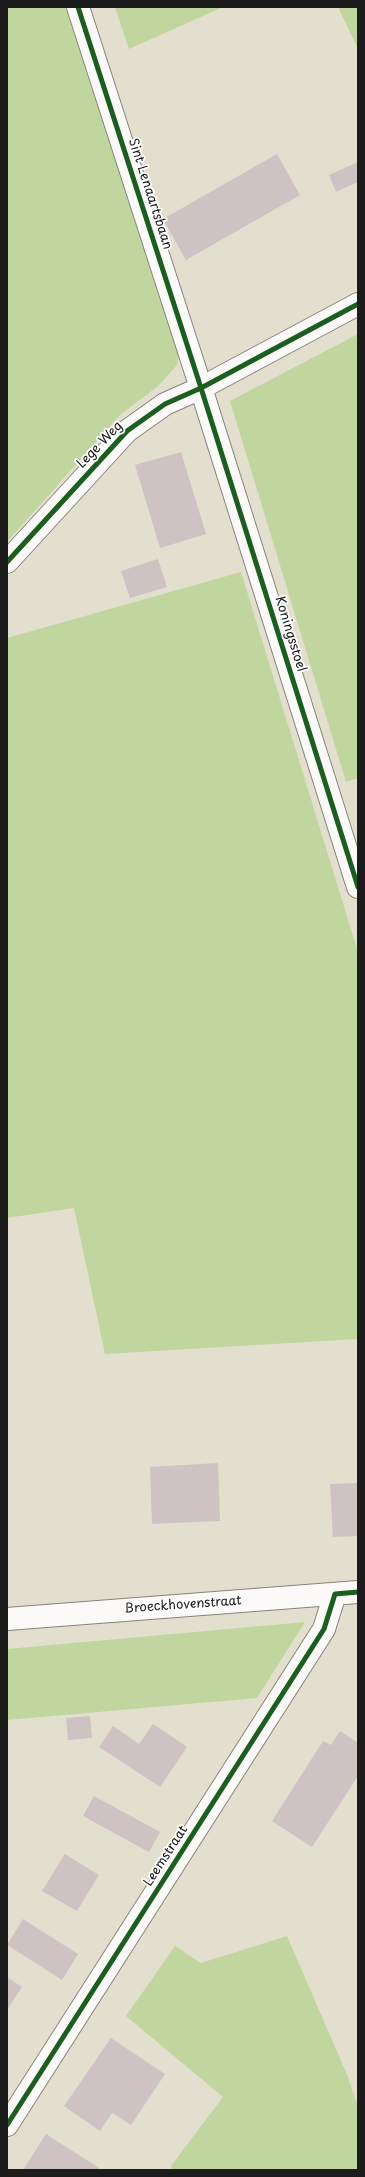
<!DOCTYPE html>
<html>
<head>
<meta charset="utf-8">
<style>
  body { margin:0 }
  #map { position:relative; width:365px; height:2177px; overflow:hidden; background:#e3dfce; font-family:"Playpen Sans",sans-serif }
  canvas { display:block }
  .frame { position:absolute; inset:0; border:8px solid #1c1c1c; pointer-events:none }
</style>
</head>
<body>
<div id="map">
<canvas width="365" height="2177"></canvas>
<div class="frame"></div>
</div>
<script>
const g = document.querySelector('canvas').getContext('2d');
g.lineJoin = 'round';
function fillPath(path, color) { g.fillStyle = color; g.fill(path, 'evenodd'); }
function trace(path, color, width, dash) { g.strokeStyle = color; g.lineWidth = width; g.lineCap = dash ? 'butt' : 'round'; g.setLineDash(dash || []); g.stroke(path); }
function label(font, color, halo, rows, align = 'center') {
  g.font = font + ' "Playpen Sans",sans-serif'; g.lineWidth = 3.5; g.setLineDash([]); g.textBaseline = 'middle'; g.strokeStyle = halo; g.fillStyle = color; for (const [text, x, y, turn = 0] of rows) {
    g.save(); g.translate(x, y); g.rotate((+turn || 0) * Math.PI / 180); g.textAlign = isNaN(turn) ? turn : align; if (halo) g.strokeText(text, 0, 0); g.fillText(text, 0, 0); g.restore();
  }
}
fillPath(new Path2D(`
  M7 7H65L179 351 177 365 158 386 120 415 7 542Z
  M115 7H223L129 49Z
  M338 7H358V49Z
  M358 334V778L346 782 230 401Z
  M241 572 358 952V1339L105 1354 74 1208 7 1218V638Z
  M305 1622 257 1698 7 1720V1649Z
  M287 1936 348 2077 358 2107V2170H172L171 2166 223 2097 126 2016 175 1946 201 1963Z`), '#c1d59e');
fillPath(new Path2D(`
  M277 154 300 195 186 260 163 219Z
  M358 162V182L336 192 329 175Z
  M181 452 206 534 160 548 135 465Z
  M158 559 167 587 130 598 121 571Z
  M218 1463 220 1521 152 1524 150 1467Z
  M358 1483V1536L333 1537 330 1484Z
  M90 1716 92 1738 68 1740 66 1718Z
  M153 1724 187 1747 160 1787 99 1747 113 1726 139 1744Z
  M340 1731 358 1743V1776L312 1847 272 1821 323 1741 331 1745Z
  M94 1796 160 1832 149 1852 83 1816Z
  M65 1854 99 1875 77 1911 42 1891Z
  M23 1919 78 1954 62 1980 7 1945Z
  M7 1977 22 1987 7 2010Z
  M111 2038 165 2074 131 2125 112 2113 100 2131 64 2106Z
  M46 2134 99 2168 98 2170H23Z`), '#cec2c2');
const minor = new Path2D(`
  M78 7 201 388 358 887
  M7 562 127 431 165 404 201 388 358 304
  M7 1619 358 1592
  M7 2125 324 1629 335 1594`);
trace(minor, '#86847b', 24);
trace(minor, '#fbfaf8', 22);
trace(new Path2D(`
  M78 7 201 388 358 887
  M7 562 127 431 165 404 201 388 358 304
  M7 2125 324 1629 335 1594 358 1592`), '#1b5e20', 5);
label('13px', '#1c1c1c', '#fff', [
  ["Sint Lenaartsbaan",150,194,72],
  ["Lege Weg",100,445,-46],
  ["Koningsstoel",290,634,73],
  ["Broeckhovenstraat",183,1605,-4],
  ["Leemstraat",166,1856,-57]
]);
</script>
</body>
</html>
